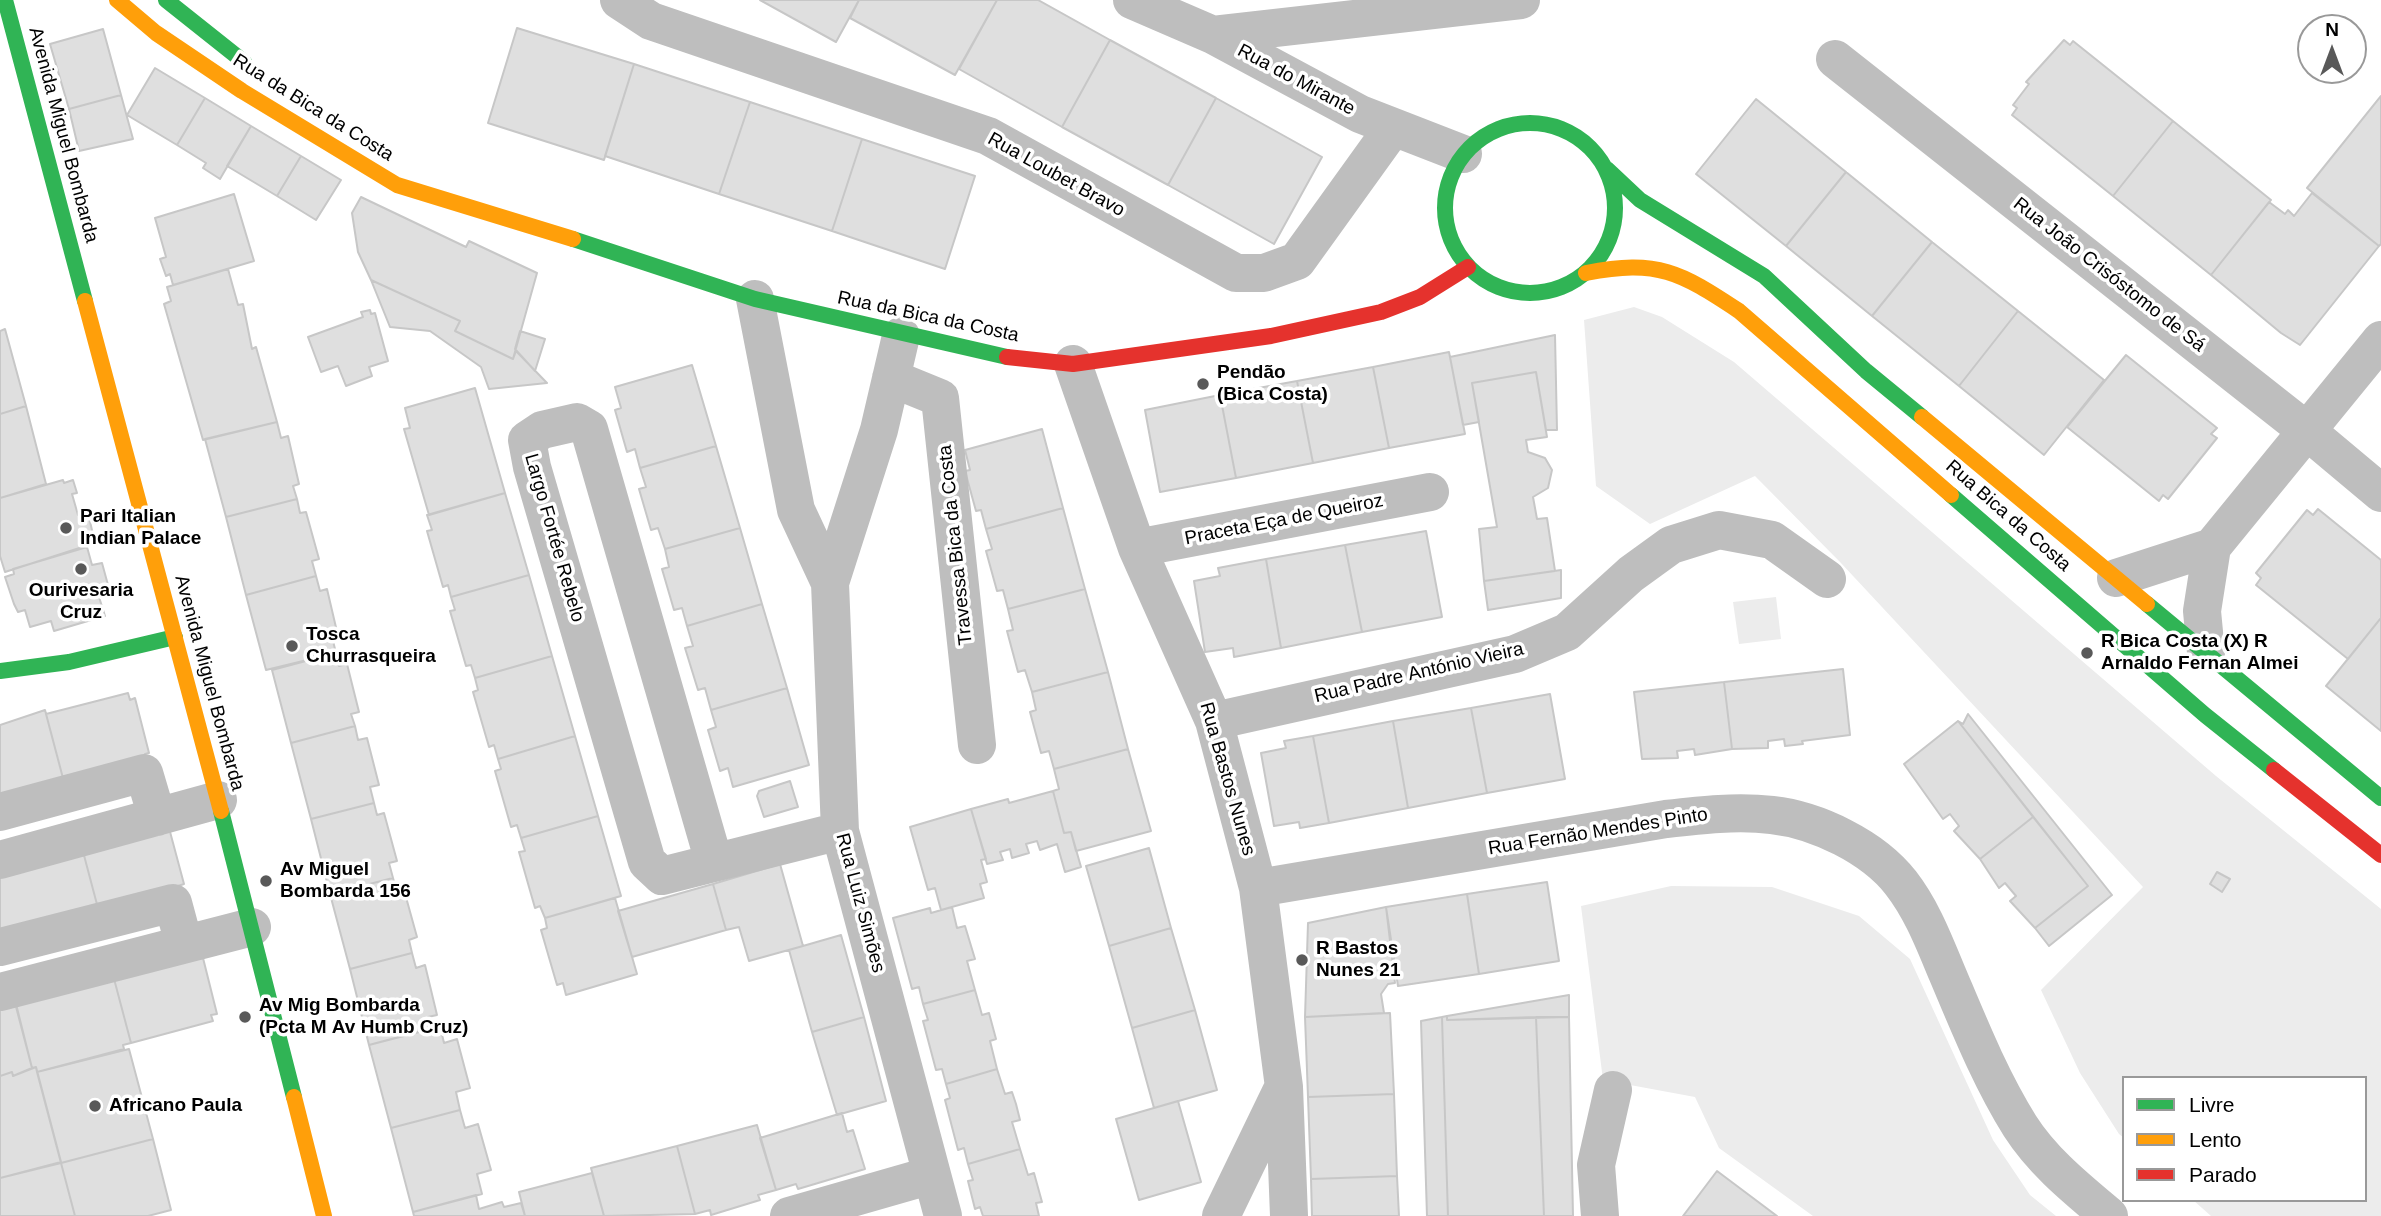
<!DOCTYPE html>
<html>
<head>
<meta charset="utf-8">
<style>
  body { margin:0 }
  #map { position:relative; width:2381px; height:1216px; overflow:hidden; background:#fff; font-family:Helvetica,sans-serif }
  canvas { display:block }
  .legend { position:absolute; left:2122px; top:1076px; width:245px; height:126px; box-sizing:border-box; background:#fff; border:2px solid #999; margin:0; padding:9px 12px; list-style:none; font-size:21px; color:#000 }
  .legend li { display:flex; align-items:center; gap:14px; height:35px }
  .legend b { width:35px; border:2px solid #999 }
  .north { position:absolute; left:2297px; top:14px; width:70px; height:70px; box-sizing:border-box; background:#fff; border:2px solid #999; border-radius:50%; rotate:0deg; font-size:19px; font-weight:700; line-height:28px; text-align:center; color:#000 }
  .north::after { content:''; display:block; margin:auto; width:24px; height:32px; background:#595959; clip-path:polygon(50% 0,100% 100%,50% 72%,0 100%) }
</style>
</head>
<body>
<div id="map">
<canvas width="2381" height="1216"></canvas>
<ul class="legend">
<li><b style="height:9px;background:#30b455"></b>Livre</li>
<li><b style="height:9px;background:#ff9f0a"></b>Lento</li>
<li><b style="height:9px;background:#e5322d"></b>Parado</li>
</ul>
<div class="north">N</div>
</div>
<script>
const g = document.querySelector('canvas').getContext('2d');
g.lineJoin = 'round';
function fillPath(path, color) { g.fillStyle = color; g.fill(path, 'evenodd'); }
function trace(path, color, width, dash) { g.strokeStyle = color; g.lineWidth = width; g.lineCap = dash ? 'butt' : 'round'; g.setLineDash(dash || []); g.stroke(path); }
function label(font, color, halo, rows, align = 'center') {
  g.font = font + ' Helvetica,sans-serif'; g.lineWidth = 7; g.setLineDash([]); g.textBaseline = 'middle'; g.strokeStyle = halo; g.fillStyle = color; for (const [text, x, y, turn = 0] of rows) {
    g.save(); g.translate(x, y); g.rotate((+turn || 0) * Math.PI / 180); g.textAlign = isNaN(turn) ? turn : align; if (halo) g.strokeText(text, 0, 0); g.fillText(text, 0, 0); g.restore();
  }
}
fillPath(new Path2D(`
  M1634 307 1662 317 1734 362 2216 776 2381 909V1216H2211L2193 1200H2365V1078H2124V1138L2119 1134 2080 1073 2041 990 2143 887 1840 562 1755 476 1650 524 1596 486 1584 320Z
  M1776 597 1781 639 1739 644 1733 602Z
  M1671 886 1772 887 1859 916 1910 959 1993 1140 2030 1195 2056 1216H1813L1719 1148 1695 1097 1603 1080 1581 906Z`), '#ececec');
const building = new Path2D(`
  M760 0H859L836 42Z
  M859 0H997L955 75 850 18Z
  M997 0H1038L1110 40 1062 127 959 69Z
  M517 28 634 64 604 160 488 123Z
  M103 29 121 95 69 109 50 44Z
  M1110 40 1216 98 1168 185 1062 127Z
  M2064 40 2070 45 2073 41 2173 121 2113 196 2012 115 2017 108 2013 105 2029 84 2026 82Z
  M634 64 750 102 719 194 605 156Z
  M155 68 205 98 177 145 127 115Z
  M121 95 133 139 79 151 69 109Z
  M2381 96V244L2379 246 2307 188Z
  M205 98 251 126 220 179 203 168 206 163 177 145Z
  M1216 98 1322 157 1274 244 1168 185Z
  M1756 99 1846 172 1786 246 1696 174Z
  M750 102 862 139 832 231 719 194Z
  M2173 121 2271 200 2211 275 2113 196Z
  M251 126 301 156 277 196 227 166Z
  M862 139 975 176 945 269 832 231Z
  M301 156 341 180 316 220 277 196Z
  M1846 172 1932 242 1872 316 1786 246Z
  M2312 193 2379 246 2300 345 2281 333 2211 275 2269 202 2285 214 2288 210 2294 216Z
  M234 194 254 261 173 285 170 274 166 276 160 259 166 257 155 218Z
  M361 197 466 247 469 241 537 273 513 359 455 331 460 321 371 280 358 252 352 213Z
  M1932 242 2018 311 1959 386 1872 316Z
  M228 269 238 305 243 304 252 349 256 347 277 422 203 440 164 304 171 301 167 287Z
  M371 280 460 321 455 331 513 359 516 351 547 383 489 389 481 367 430 331 390 327Z
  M370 310 371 314 375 313 388 361 369 367 372 376 346 386 338 366 321 372 308 337 363 317 361 312Z
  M2018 311 2104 380 2044 455 1959 386Z
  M5 329 26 406 0 414V331Z
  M520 331 545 339 535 371 515 349Z
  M1555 335 1557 430H1546L1536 372 1472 383 1479 422 1463 425 1450 357Z
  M1449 352 1465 434 1389 448 1373 367Z
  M2126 355 2217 428 2211 434 2217 438 2168 499 2163 495 2159 501 2067 427Z
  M692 365 716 446 640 468 635 449 627 452 615 410 621 408 615 387Z
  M1373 367 1389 448 1313 463 1297 381Z
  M1536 372 1547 437 1526 440 1528 452 1545 458 1552 470 1548 488 1533 497 1537 519 1547 518 1555 571 1484 581 1479 529 1497 527 1472 383Z
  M1297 381 1313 463 1236 478 1220 395Z
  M475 388 505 493 429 515 404 429 410 428 405 408Z
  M1220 395 1236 478 1160 492 1145 410Z
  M26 406 46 484 0 498V414Z
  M277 422 281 438 288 436 299 484 293 486 297 499 226 517 205 439Z
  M1042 429 1063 508 986 529 981 510 976 511 965 471 970 470 965 450Z
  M716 446 740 528 665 549 658 528 651 530 639 489 646 487 640 468Z
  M63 480 64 483 73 480 77 493 72 494 78 515 88 513 95 543 5 572 0 556V498Z
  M505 493 529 575 451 597 448 585 443 587 427 531 432 530 427 515Z
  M297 499 300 513 306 512 319 559 312 561 316 576 246 595 226 517Z
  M1063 508 1085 589 1008 609 1003 590 997 591 986 551 992 549 986 529Z
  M2318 509 2381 560V618L2348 659 2256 585 2261 578 2256 573 2307 510 2313 515Z
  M740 528 762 604 687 626 682 608 674 610 662 569 669 567 665 549Z
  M1426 531 1442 617 1362 632 1345 545Z
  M1345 545 1362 632 1281 648 1266 559Z
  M87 547 92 565 102 563 108 585 106 586 108 594 99 597 105 616 54 631 51 621 30 627 25 610 18 612 14 604 5 577 14 574 13 569Z
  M1266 559 1281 648 1234 657 1233 648 1205 652 1194 581 1220 576 1218 568Z
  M1561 570V598L1488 610 1484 581Z
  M529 575 552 656 475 678 471 665 466 666 450 611 455 610 451 597Z
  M316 576 320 591 327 589 338 636 332 637 336 653 266 670 246 595Z
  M1085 589 1108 672 1032 692 1025 670 1018 672 1007 631 1013 630 1008 609Z
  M762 604 787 688 711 710 705 688 698 690 685 648 693 646 687 626Z
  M2381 618V731L2326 686Z
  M336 653 339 666 347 664 359 712 351 714 355 726 291 743 272 670Z
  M552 656 575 736 498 759 494 745 489 747 473 692 478 690 475 678Z
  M1843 669 1850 735 1802 741 1803 744 1785 746 1784 739 1768 741V748L1732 749 1724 682Z
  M1108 672 1128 749 1054 769 1049 751 1041 753 1030 712 1036 710 1032 692Z
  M1724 682 1732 749 1695 755 1694 749 1677 751 1678 758 1642 759 1634 692Z
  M787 688 809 765 733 787 728 768 720 771 708 730 716 727 711 710Z
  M128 693 130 700 135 698 149 753 145 754 146 761 64 782 46 714Z
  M1550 694 1565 779 1487 793 1471 708Z
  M1471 708 1487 793 1408 808 1393 721Z
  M45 710 64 782 0 798V725Z
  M1968 714 2112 895 2049 946 2035 928 2088 886 1958 721 1963 724Z
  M1393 721 1408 808 1329 823 1313 736Z
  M1958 721 2033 817 1980 859 1954 831 1959 826 1950 814 1943 819 1904 764Z
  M355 726 358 740 367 738 379 785 370 787 374 803 311 819 291 743Z
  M575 736 598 816 521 838 517 825 511 827 495 771 501 769 498 759Z
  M1313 736 1329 823 1300 828 1299 822 1274 826 1261 753 1286 748 1284 741Z
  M1128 749 1151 831 1076 851 1071 832 1064 833 1053 791 1059 789 1054 769Z
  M790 781 798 807 764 817 757 796 759 791Z
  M1053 791 1064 833 1071 832 1081 867 1065 872 1057 844 1040 850 1037 841 1026 844 1029 853 1012 858 1010 849 1000 852 1003 860 987 864 971 809 1008 799 1009 803Z
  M374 803 377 815 384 813 397 861 389 863 393 878 330 894 311 819Z
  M971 809 986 859 981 860 987 882 980 884 984 898 941 910 935 888 928 890 910 827Z
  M598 816 621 896 545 918 540 906 535 908 519 852 525 851 521 838Z
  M2033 817 2088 886 2035 928 2010 901 2016 896 2005 883 1999 888 1980 859Z
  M169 828 184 884 99 912 81 844Z
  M81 844 99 912 0 937V866Z
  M1149 848 1171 928 1109 946 1086 866Z
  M780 864 803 946 749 961 739 927 726 930 713 884Z
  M2217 872 2230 879 2222 892 2210 884Z
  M393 878 397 892 404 890 417 937 409 940 412 953 350 969 330 894Z
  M1547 882 1559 961 1479 974 1467 894Z
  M713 884 726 930 632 957 618 911Z
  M1467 894 1479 974 1398 986 1386 907Z
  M615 898 637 974 566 995 563 983 557 985 541 930 547 928 545 918Z
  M952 907 957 928 965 926 975 959 967 961 975 990 923 1004 919 987 912 989 893 918 930 908 931 913Z
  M1386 907 1395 983 1388 984 1381 994 1384 1013 1305 1017 1308 923Z
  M1171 928 1195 1010 1132 1028 1109 946Z
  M841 935 864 1017 812 1032 789 950Z
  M412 953 416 968 425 965 437 1015 428 1017 431 1029 369 1045 350 969Z
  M203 958 217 1014 211 1015 213 1021 131 1043 113 975Z
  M113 975 131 1043 123 1045 124 1049 37 1072 36 1067 32 1068 14 996Z
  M975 990 982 1015 989 1013 996 1039 990 1041 997 1069 946 1084 942 1069 936 1070 923 1021 928 1020 923 1004Z
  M1569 995V1017L1447 1020V1016Z
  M14 999 32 1068 13 1076 12 1072 0 1076V1003Z
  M1195 1010 1217 1090 1154 1108 1132 1028Z
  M1390 1013 1394 1094 1308 1097 1305 1017Z
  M1447 1016V1020L1536 1017 1544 1216H1448L1442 1017Z
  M864 1017 886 1101 837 1115 812 1032Z
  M1442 1017 1448 1216H1427L1421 1021Z
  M1536 1017H1569L1573 1216H1544Z
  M440 1026 444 1043 457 1039 470 1088 456 1092 460 1110 391 1128 369 1045Z
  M129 1049 153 1139 61 1163 37 1072Z
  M36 1067 61 1162 0 1178V1076L12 1072 13 1076Z
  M997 1069 1005 1094 1012 1092 1016 1104 1020 1120 1012 1122 1020 1149 968 1164 964 1148 958 1150 945 1100 950 1098 946 1084Z
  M1394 1094 1397 1176 1311 1179 1308 1097Z
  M1178 1101 1201 1182 1139 1200 1116 1119Z
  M460 1110 465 1128 478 1124 491 1170 477 1174 482 1194 413 1212 391 1128Z
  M842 1113 847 1132 853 1130 865 1169 798 1189 796 1184 776 1190 760 1138Z
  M757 1125 776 1190 758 1195 760 1200 711 1215 710 1210 695 1214 677 1146Z
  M153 1139 171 1210 148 1216H75L61 1163Z
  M677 1146 695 1214 604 1216 591 1168Z
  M1020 1149 1028 1175 1034 1173 1042 1202 1036 1203 1039 1216H983L980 1207 975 1209 968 1181 973 1180 968 1164Z
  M61 1163 75 1216H0V1178Z
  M1717 1171 1777 1216H1683Z
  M592 1173 604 1216H525L519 1192Z
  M1397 1176 1399 1216H1312L1311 1179Z
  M476 1195 479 1209 502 1202 504 1207 521 1203 525 1216H414L413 1212Z`);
fillPath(building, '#dfdfdf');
trace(building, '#c7c7c7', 2);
trace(new Path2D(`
  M619 0 651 21 988 136 1236 273H1264L1297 261 1392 129
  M1132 0 1213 35 1360 114 1463 154
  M1213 35 1521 0
  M1835 59 2307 431 2381 493
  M755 299 796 510 830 583
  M901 336 879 430 830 583 840 831 943 1216
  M1073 364 1137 548 1214 721 1258 888 1284 1087 1289 1216
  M891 378 940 398 977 745
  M1137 548 1430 492
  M2116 578 2212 547
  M2206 653 2202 611 2212 547 2381 340
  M1214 721 1515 654 1567 632 1631 574 1671 545 1719 530 1772 540 1827 579
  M0 812 144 773 157 817
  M0 860 218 800
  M714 862 589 429 577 422 542 430 527 440 532 467 647 862 662 876 840 831
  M1258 888 1666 819C1701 815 1737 811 1772 815 1817 820 1873 847 1901 883 1922 910 1934 942 1947 973 1969 1025 1990 1078 2020 1126 2043 1162 2077 1189 2109 1216
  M0 947 173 903 184 944
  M0 992 252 927
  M789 1216 932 1175
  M1221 1216 1281 1092
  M1600 1216 1596 1165 1613 1090`), '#bebebe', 38);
trace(new Path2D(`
  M5 0 85 301
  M166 0 244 62
  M1445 208a85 85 0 1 1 170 0a85 85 0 1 1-170 0Z
  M1607 169 1640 200 1764 276 1866 371 1922 417
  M573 239 755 299 1007 357
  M1951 495 2205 715 2274 770
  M2147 604 2381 798
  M0 671 69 662 175 637
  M221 811 294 1097`), '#30b455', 16);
trace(new Path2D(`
  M117 0 156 33 242 91 397 185 573 239
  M1586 273C1658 259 1680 272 1739 311L1951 495
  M85 301 221 811
  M1922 417 2147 604
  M294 1097 324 1216`), '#ff9f0a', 16);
trace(new Path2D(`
  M1007 357 1073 364 1271 336 1381 312 1420 297 1468 267
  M2274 770 2381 855`), '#e5322d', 16);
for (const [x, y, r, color] of [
  [1203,384,7,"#595959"],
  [66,528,7,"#595959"],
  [81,569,7,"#595959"],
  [292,646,7,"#595959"],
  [2087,653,7,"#595959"],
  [266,881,7,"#595959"],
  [1302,960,7,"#595959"],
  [245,1017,7,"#595959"],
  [95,1106,7,"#595959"]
]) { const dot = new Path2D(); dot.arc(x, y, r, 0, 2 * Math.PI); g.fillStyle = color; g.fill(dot); trace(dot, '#fff', 2.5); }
label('19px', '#000', '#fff', [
  ["Rua do Mirante",1296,80,28],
  ["Rua da Bica da Costa",313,108,32],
  ["Avenida Miguel Bombarda",63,135,75],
  ["Rua Loubet Bravo",1056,175,29],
  ["Rua João Crisóstomo de Sá",2109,275,38],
  ["Rua da Bica da Costa",928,317,12],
  ["Rua Bica da Costa",2008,516,41],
  ["Praceta Eça de Queiroz",1284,520,-11],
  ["Largo Fortée Rebelo",554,538,74],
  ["Travessa Bica da Costa",956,545,-96],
  ["Rua Padre António Vieira",1419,673,-13],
  ["Avenida Miguel Bombarda",209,683,75],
  ["Rua Bastos Nunes",1227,779,74],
  ["Rua Fernão Mendes Pinto",1598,832,-9],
  ["Rua Luiz Simões",860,903,75]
]);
label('bold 19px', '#000', '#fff', [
  ["Pendão",1217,373],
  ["(Bica Costa)",1217,395],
  ["Pari Italian",80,517],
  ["Indian Palace",80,539],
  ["Ourivesaria",81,591,"center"],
  ["Cruz",81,613,"center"],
  ["Tosca",306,635],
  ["Churrasqueira",306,657],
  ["R Bica Costa (X) R",2101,642],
  ["Arnaldo Fernan Almei",2101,664],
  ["Av Miguel",280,870],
  ["Bombarda 156",280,892],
  ["R Bastos",1316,949],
  ["Nunes 21",1316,971],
  ["Av Mig Bombarda",259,1006],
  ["(Pcta M Av Humb Cruz)",259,1028],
  ["Africano Paula",109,1106]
], 'left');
</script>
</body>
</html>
